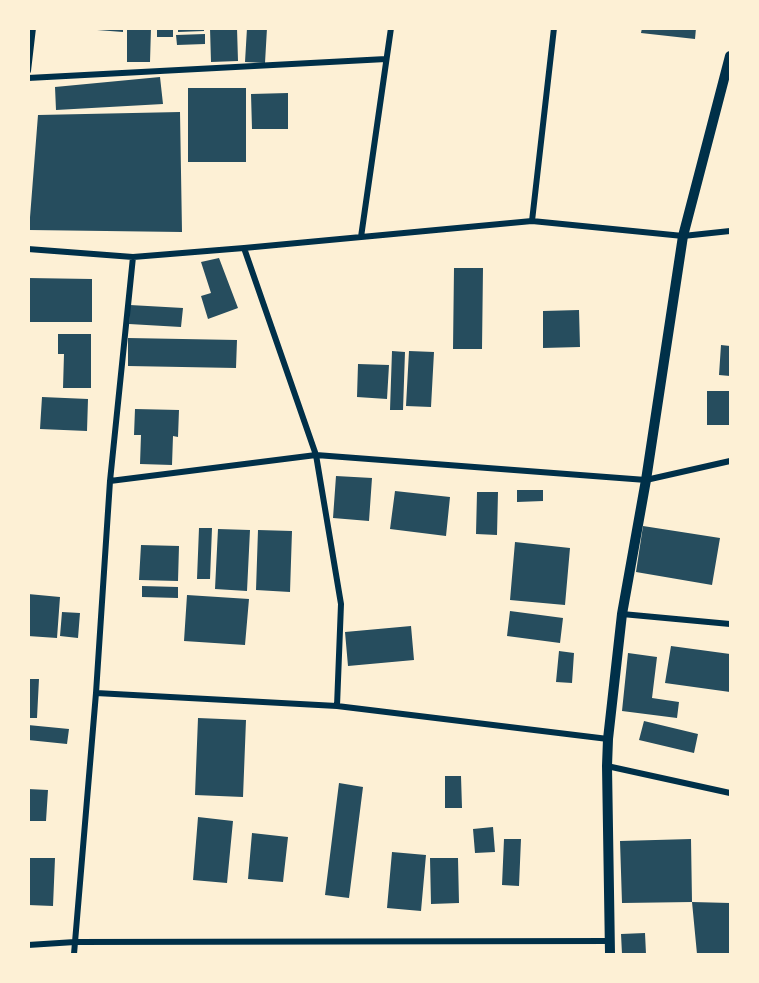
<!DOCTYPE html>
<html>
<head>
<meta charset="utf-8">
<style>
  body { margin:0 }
  #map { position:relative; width:759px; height:983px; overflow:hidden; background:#fdf0d5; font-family:"Public Sans",sans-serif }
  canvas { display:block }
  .frame { position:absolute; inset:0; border:30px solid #fdf0d5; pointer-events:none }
</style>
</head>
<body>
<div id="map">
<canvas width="759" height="983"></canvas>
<div class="frame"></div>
</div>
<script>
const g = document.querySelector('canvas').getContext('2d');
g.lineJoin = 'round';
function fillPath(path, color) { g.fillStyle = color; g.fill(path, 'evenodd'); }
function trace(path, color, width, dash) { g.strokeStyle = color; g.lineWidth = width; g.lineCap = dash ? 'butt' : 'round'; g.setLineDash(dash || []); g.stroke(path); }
fillPath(new Path2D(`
  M97 28H123V32L97 30Z
  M127 28H151L150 62H127Z
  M157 28H173V37H157Z
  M178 28H204V31L178 32Z
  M210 28H237L238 61 211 62Z
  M247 28H267L265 63 245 62Z
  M642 28H696L695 39 641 33Z
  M205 34V44L177 45 176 35Z
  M160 77 163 104 56 110 55 87Z
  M188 88H246V162H188Z
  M288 93V129H252L251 94Z
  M180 112 182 232 29 230 38 115Z
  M219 258 238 308 208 319 201 296 211 293 201 262Z
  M454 268H483L482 349H453Z
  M28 278 92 279V322H28Z
  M130 305 183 308 181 327 129 324Z
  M579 310 580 347 543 348V311Z
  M58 334H91V388H63L64 354H58Z
  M128 338 237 340 236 368 128 366Z
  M721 345 730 346V376L719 375Z
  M392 351 405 352 403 410H390Z
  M409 351 434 352 431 407 406 406Z
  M358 364 389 365 387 399 357 397Z
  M707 391H730V425H707Z
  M42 397 88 399 87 431 40 429Z
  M135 409 179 410 178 437 173 436 172 465 140 464 141 435H134Z
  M336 476 372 478 369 521 333 518Z
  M517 490H543V501L517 502Z
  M395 491 450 497 446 536 390 529Z
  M477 492H498L497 535 476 534Z
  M643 526 720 538 712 585 636 572Z
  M199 528H212L210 579H197Z
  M218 529 250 530 247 591 215 589Z
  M258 530 292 531 290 592 256 590Z
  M515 542 570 548 565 605 510 600Z
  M141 545 179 546 178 581 139 580Z
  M142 586 178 587V598L142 597Z
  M28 594 60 597 57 638 28 636Z
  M187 595 249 599 245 645 184 641Z
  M510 611 563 618 560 643 507 636Z
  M62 612 80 613 78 638 60 636Z
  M411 626 414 660 348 666 345 632Z
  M671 646 730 654V692L665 683Z
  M559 651 574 653 572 683 556 682Z
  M628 653 657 657 652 698 679 702 677 718 622 711Z
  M28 679H39L37 718H28Z
  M198 718 246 720 243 797 195 795Z
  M644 721 698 734 694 753 639 740Z
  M28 725 69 729 67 744 28 740Z
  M445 776H461L462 808H445Z
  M339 783 363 787 349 898 325 895Z
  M28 789 48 790 46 821H28Z
  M198 817 233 821 227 883 193 880Z
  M493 827 495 852 475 853 473 829Z
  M252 833 288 837 283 882 248 879Z
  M504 839H521L519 886 502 885Z
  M691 839 692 902 622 903 620 841Z
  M392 852 426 855 421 911 387 908Z
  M28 858H55L53 906 28 905Z
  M430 858H458L459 903 431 904Z
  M692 902 730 903V954H697Z
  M645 933 646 954H622L621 934Z`), '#264d5e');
trace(new Path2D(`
  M28 71 33 28
  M28 78 386 59
  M532 221 554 28
  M361 237 391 28
  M244 248 316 455 341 604 337 706
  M28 249 133 257 244 248 532 221 683 236 730 231
  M110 481 316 455 646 480 730 461
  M622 614 730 624
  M96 693 337 706 608 739
  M607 766 730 793
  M28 945 75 942 610 941
  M74 954 96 693 110 481 133 257`), '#003049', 6);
trace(new Path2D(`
  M610 954 607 766 608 739 622 614 646 480 683 236 730 56`), '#003049', 10);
</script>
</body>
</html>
